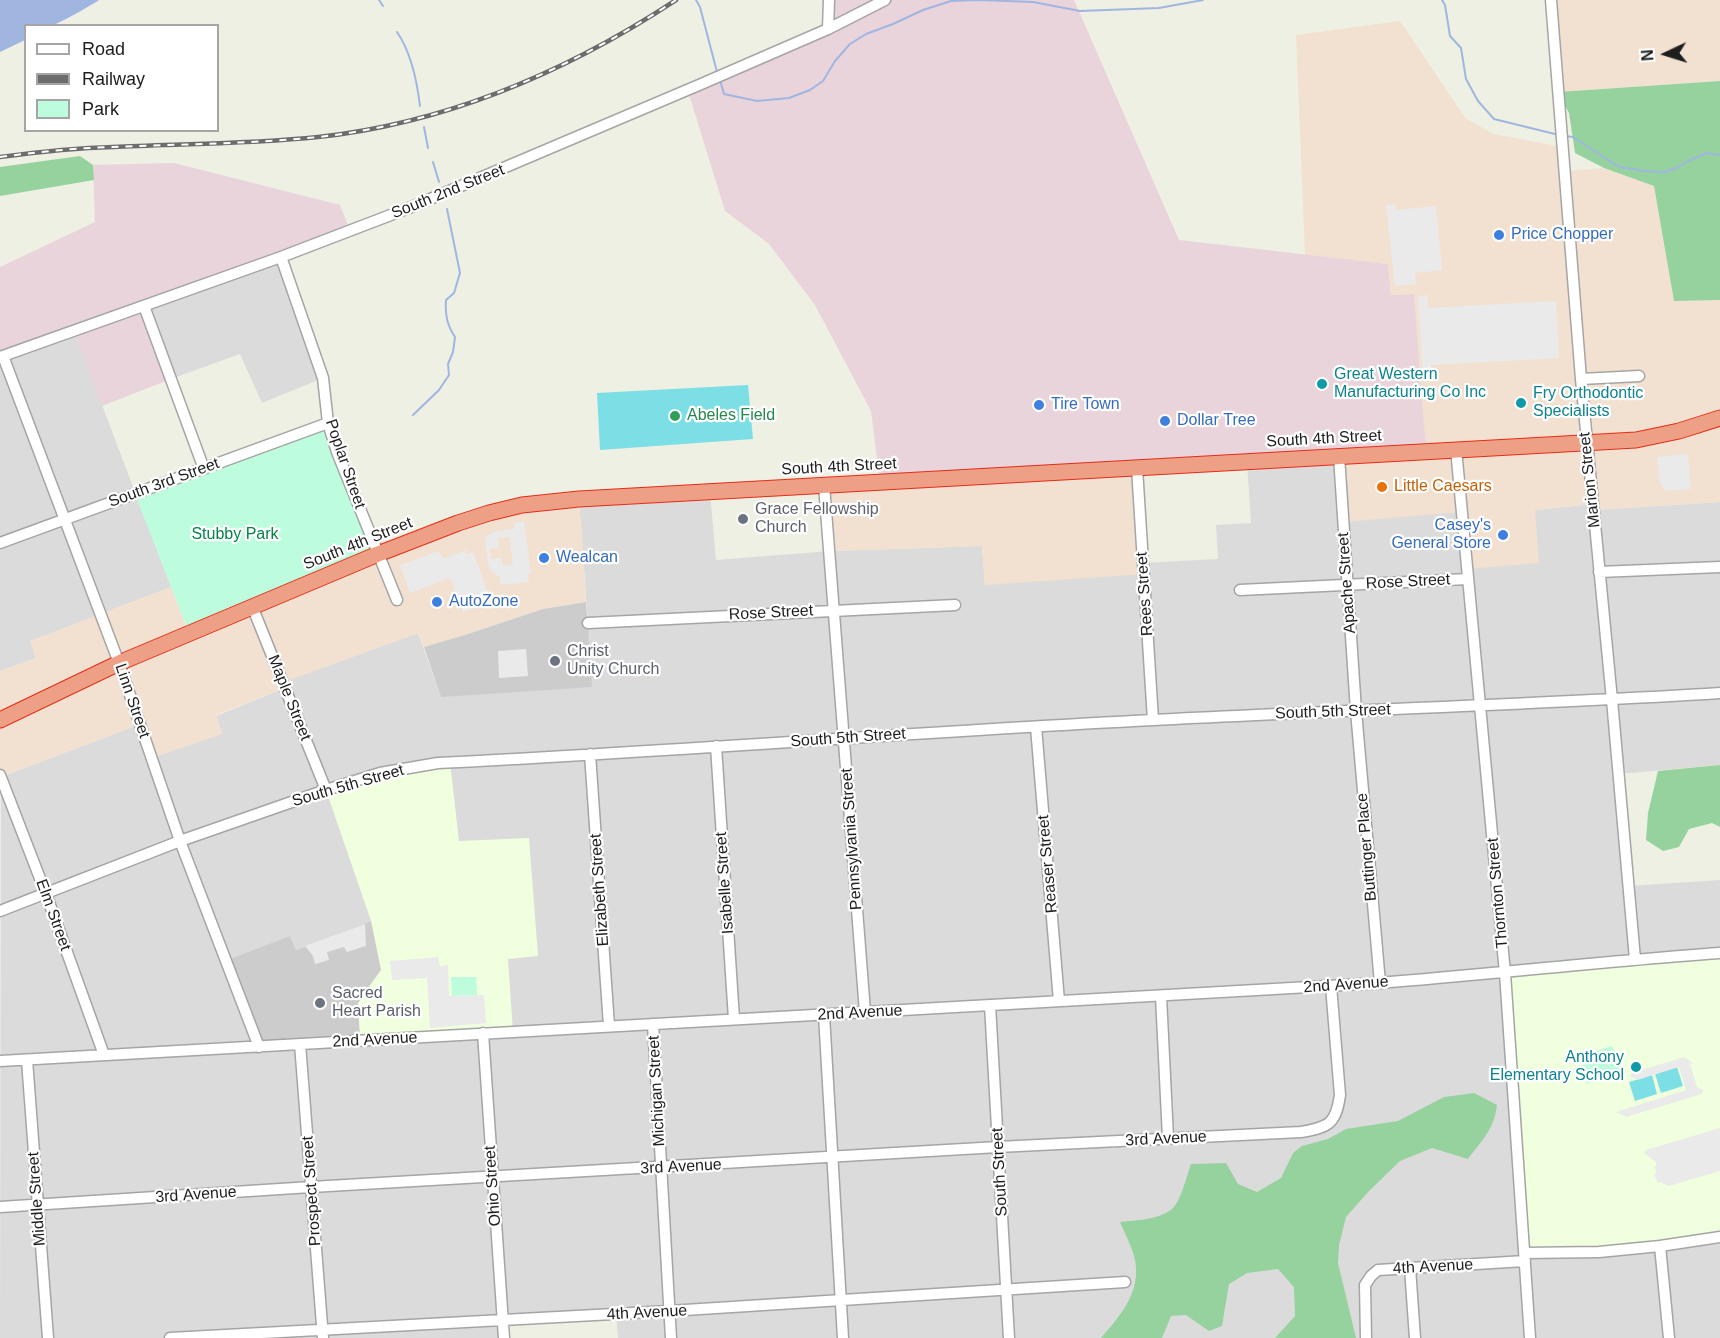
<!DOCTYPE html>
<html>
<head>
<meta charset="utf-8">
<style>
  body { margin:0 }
  #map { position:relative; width:1720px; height:1338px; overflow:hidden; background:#eef0e3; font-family:Helvetica,sans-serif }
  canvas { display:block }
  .legend { position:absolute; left:24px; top:24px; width:195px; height:108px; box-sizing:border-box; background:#fff; border:2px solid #a5a5a5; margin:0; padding:8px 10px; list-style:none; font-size:18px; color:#1e1e1e }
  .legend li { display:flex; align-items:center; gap:12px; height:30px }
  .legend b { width:30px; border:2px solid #a5a5a5 }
  .north { position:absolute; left:1636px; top:24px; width:60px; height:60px; -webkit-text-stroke:4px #fff; paint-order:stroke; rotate:266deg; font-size:16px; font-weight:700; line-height:24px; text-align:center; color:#1e1e1e }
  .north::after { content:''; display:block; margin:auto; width:21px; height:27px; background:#1e1e1e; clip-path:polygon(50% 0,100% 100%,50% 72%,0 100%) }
</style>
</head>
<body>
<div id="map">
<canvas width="1720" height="1338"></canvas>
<ul class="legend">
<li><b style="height:8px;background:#fff"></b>Road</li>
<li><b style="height:8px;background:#6c6c6c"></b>Railway</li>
<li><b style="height:16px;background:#bdfdde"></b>Park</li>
</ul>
<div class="north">N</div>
</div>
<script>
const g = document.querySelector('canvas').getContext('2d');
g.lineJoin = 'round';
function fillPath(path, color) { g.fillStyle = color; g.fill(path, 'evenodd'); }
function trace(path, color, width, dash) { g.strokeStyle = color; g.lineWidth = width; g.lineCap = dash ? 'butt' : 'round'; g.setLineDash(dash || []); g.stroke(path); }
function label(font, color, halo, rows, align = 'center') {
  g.font = font + ' Helvetica,sans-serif'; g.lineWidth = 4.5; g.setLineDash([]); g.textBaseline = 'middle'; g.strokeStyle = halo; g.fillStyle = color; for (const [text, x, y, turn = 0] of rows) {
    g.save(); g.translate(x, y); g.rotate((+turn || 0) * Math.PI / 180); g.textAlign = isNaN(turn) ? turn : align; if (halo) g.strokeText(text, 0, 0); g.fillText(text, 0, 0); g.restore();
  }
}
fillPath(new Path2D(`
  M281 257 323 378 262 403 240 354 171 379 144 306Z
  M74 331 171 587 31 641 36 658 0 671V357Z
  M1339 456 1462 512 1535 510 1593 504 1594 510 1720 502V765L1619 774 1628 886 1720 880V1338H618L616 1315 503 1321 504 1338H0L1 777 140 724 222 733 216 716 285 688 283 682 418 633 441 697 588 623 579 499 710 492 716 560 830 551 982 546 985 585 1143 563 1218 559 1216 525 1251 523 1247 462ZM371 921 538 955 240 994 290 936 296 950Z`), '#dcdbdb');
fillPath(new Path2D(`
  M1551 0H1720V81L1558 92Z
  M1400 21 1466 119 1494 134 1562 147 1564 171 1604 168 1654 186 1674 301 1720 300V502L1593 510 1592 504 1535 510 1539 563 1467 569 1462 512 1343 522 1339 456 1414 294 1391 295 1388 264 1305 255 1296 35Z
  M1137 468 1144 574 985 585 982 546 830 551 824 485Z
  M579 499 586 602 543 609 468 634 424 647 418 633 284 682 285 688 216 715 222 734 152 758 140 724 1 777 0 787V671L36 658 30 641 171 587 189 633 458 523Z`), '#f2e1d1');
fillPath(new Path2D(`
  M829 0H1074L1179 240 1388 264 1391 295 1414 294 1426 451 880 482 871 411 815 305 769 244 725 211 688 91 828 29Z
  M174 163 340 205 350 231 144 306 171 379 102 406 74 331 0 357V267L95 222 93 165Z`), '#e9d4dc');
fillPath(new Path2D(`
  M450 762 459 841 529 838 538 956 508 959 513 1032 360 1041 358 1003 381 970 371 921 326 790Z
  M1720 953V1237L1525 1253 1505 973Z`), '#f0ffdd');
fillPath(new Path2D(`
  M586 602 592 687 441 697 424 647 468 634 543 609Z
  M371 921 381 970 368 987 358 1003 360 1041 259 1047 225 961 290 936 296 950Z`), '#ccc');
fillPath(new Path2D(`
  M1720 81V300L1674 301 1654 186 1604 168 1575 153 1569 113 1558 92Z
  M80 156 93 165 94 180 0 196V167Z
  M1720 765V827L1712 823 1689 829 1679 847 1663 851 1646 840 1648 813 1658 771Z
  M1474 1093 1497 1105C1494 1130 1482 1140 1468 1159L1432 1148 1400 1161 1368 1192 1346 1217 1339 1245 1338 1263 1356 1338H1275L1295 1316 1294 1287 1278 1269 1247 1273 1229 1284 1222 1326 1209 1331 1186 1315 1171 1316 1162 1338H1101C1119 1317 1138 1296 1136 1267 1135 1252 1126 1236 1120 1222 1137 1220 1158 1220 1172 1209 1181 1201 1187 1175 1191 1164L1226 1163 1238 1184 1257 1192 1281 1178 1293 1153 1302 1146 1328 1139 1346 1129 1398 1121 1444 1097Z`), '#95d29e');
fillPath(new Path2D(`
  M328 423 378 554 189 633 135 494Z
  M451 977H476L477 995 452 996Z
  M1612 1046 1621 1073 1587 1084 1581 1066 1593 1062 1590 1053Z`), '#bdfdde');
fillPath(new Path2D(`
  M748 385 753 439 600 450 597 393Z
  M1677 1067 1683 1086 1661 1093 1655 1074Z
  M1652 1075 1657 1094 1635 1101 1629 1082Z`), '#7bdfe5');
fillPath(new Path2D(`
  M1395 204 1396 210 1436 206 1442 270 1415 273 1416 284 1395 286 1386 205Z
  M1427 295 1428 308 1556 301 1559 358 1431 365V378L1423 379 1418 296Z
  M1688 454 1691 489 1666 491 1660 484 1657 457Z
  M524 521 531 574H528L529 582 501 585 500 577 492 572 489 567 485 542 486 537 493 532 514 529V523ZM509 537 513 564 503 566 501 558 491 559 490 549 499 548 498 538Z
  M466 550 467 554 473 552 489 595 484 597 486 604 463 612 450 578 410 593 400 565 439 551 443 559Z
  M526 649 528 676 499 678 498 651Z
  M365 924 366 946 347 952 344 947 327 952 329 960 315 964 313 956 305 946Z
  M438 957 440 966 448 965 449 996 484 995 486 1023 430 1028 427 978 392 980 390 961Z
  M1684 1057 1693 1063 1690 1064 1697 1087 1703 1090 1702 1094 1626 1117 1616 1112 1686 1090 1679 1067 1637 1080 1630 1076 1632 1073Z
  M1720 1128V1171L1669 1186 1660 1182 1658 1183 1654 1175 1657 1170 1654 1168 1657 1163 1644 1153 1646 1150Z`), '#eaeaea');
fillPath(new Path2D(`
  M0 0H99C94 4 56 25 51 26 43 26 34 26 26 26L25 40 0 52Z`), '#a0b6e1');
trace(new Path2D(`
  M379 0 383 6
  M696 0 700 7 717 72
  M1442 0 1445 5 1450 36 1461 48 1466 79 1478 101 1494 119 1559 135
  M397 32C411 52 417 81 420 106
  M720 80 724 94 757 101 789 98 810 90 823 81 835 61 850 44 866 34 893 24 923 10 951 1 979 0 1033 2 1080 11 1159 8 1203 0
  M424 127 428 148
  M1565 136 1573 137 1619 167 1646 171 1663 172 1675 169 1688 161 1707 153 1720 155
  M433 162 439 182
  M413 415 439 390 449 375 448 364 453 352 455 337C447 325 445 315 446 300L454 293 460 273 447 209`), '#a0b6e1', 2);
const minor = new Path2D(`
  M1551 0 1581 379 1612 700 1635 959
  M828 29 829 0
  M281 257 323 378 328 423 337 452 397 600
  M144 306 204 469
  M3 356 119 663 180 841 259 1047
  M0 357 281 257 409 208 699 85 828 29 885 0
  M1581 379 1639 376
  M1456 449 1505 973 1530 1338
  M1339 456 1356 711 1380 983
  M1137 468 1153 720
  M824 485 865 1012
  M0 543 328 423
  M1599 572 1720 567
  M1240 590 1468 579
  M252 606 326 790
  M588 623 955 605
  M1036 727 1059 1001
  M716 746 734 1019
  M590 754 609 1026
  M0 775 46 894 104 1055
  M0 911 180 841 326 790 380 773 438 763C677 751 915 732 1153 720 1342 710 1531 705 1720 693
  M1161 996 1168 1138
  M990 1005 1009 1338
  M824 1015 843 1338
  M653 1024 671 1338
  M483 1033 504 1338
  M300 1044 323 1338
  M27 1060 48 1338
  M0 1061 1380 983C1493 974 1606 961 1720 953
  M0 1207 311 1187 998 1147 1301 1132C1329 1127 1336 1124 1340 1095L1331 986
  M1660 1246 1669 1338
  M1525 1253 1599 1252 1660 1246 1720 1237
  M1410 1268 1415 1338
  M170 1338 669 1311 1125 1282
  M1366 1338 1365 1285 1371 1276 1378 1270 1525 1261`);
const highway = new Path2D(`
  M0 720 119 663 378 554 458 523 489 513 522 505 579 499 1636 440 1679 431 1720 418`);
trace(minor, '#a5a5a5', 13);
trace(highway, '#e62c17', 17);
trace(minor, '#fff', 10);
trace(highway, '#eda085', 15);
const rail = new Path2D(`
  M0 157C38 152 75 148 113 147 181 144 250 144 318 137 447 123 568 71 676 0`);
trace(rail, '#6c6c6c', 4.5);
trace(rail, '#fff', 2, [7]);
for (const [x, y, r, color] of [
  [1499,235,6,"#3f7fe0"],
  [1322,384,6,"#0f9aa8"],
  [1521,403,6,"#0f9aa8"],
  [1039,405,6,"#3f7fe0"],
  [675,416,6,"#2e9e5b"],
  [1165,421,6,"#3f7fe0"],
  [1382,487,6,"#e8710a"],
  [743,519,6,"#6b7280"],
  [1503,535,6,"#3f7fe0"],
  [544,558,6,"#3f7fe0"],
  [437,602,6,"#3f7fe0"],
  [555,661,6,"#6b7280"],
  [320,1003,6,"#6b7280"],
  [1636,1067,6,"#0f9aa8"]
]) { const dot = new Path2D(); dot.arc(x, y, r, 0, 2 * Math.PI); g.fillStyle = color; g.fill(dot); trace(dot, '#fff', 2); }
label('16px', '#1e1e1e', '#fff', [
  ["South 2nd Street",448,192,-22],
  ["South 4th Street",1324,439,-3],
  ["Poplar Street",345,464,71],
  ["South 4th Street",839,467,-3],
  ["Marion Street",1590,480,-96],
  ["South 3rd Street",164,483,-20],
  ["South 4th Street",358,544,-22],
  ["Rose Street",1408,582,-3],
  ["Apache Street",1347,583,-94],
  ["Rees Street",1145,594,-94],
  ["Rose Street",771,613,-3],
  ["Maple Street",289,698,68],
  ["Linn Street",132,701,71],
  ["South 5th Street",1333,712,-2],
  ["South 5th Street",848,738,-4],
  ["South 5th Street",348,786,-16],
  ["Pennsylvania Street",852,839,-94],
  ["Buttinger Place",1367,847,-95],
  ["Reaser Street",1048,864,-95],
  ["Isabelle Street",725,883,-94],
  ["Elizabeth Street",600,890,-94],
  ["Thornton Street",1498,893,-95],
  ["Elm Street",53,915,70],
  ["2nd Avenue",1346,985,-4],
  ["2nd Avenue",860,1013,-3],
  ["2nd Avenue",375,1040,-3],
  ["Michigan Street",657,1091,-93],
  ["3rd Avenue",1166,1139,-3],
  ["3rd Avenue",681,1167,-3],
  ["South Street",1000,1172,-93],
  ["Ohio Street",493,1186,-94],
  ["Prospect Street",312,1191,-94],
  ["3rd Avenue",196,1195,-4],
  ["Middle Street",37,1199,-94],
  ["4th Avenue",1433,1267,-3],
  ["4th Avenue",647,1313,-3]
]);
label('16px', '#366cbe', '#fff', [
  ["Price Chopper",1511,235],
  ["Tire Town",1051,405],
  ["Dollar Tree",1177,421],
  ["Casey's",1491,526,"right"],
  ["General Store",1491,544,"right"],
  ["Wealcan",556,558],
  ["AutoZone",449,602]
], 'left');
label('16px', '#0d838f', '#fff', [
  ["Great Western",1334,375],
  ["Manufacturing Co Inc",1334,393],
  ["Fry Orthodontic",1533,394],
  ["Specialists",1533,412],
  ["Anthony",1624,1058,"right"],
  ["Elementary School",1624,1076,"right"]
], 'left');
label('16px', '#27864d', '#fff', [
  ["Abeles Field",687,416]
], 'left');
label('16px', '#c56008', '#fff', [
  ["Little Caesars",1394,487]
], 'left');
label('16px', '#5b616d', '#fff', [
  ["Grace Fellowship",755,510],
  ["Church",755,528],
  ["Christ",567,652],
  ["Unity Church",567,670],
  ["Sacred",332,994],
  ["Heart Parish",332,1012]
], 'left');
label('16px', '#048447', '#fff', [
  ["Stubby Park",235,535]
]);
</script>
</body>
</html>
